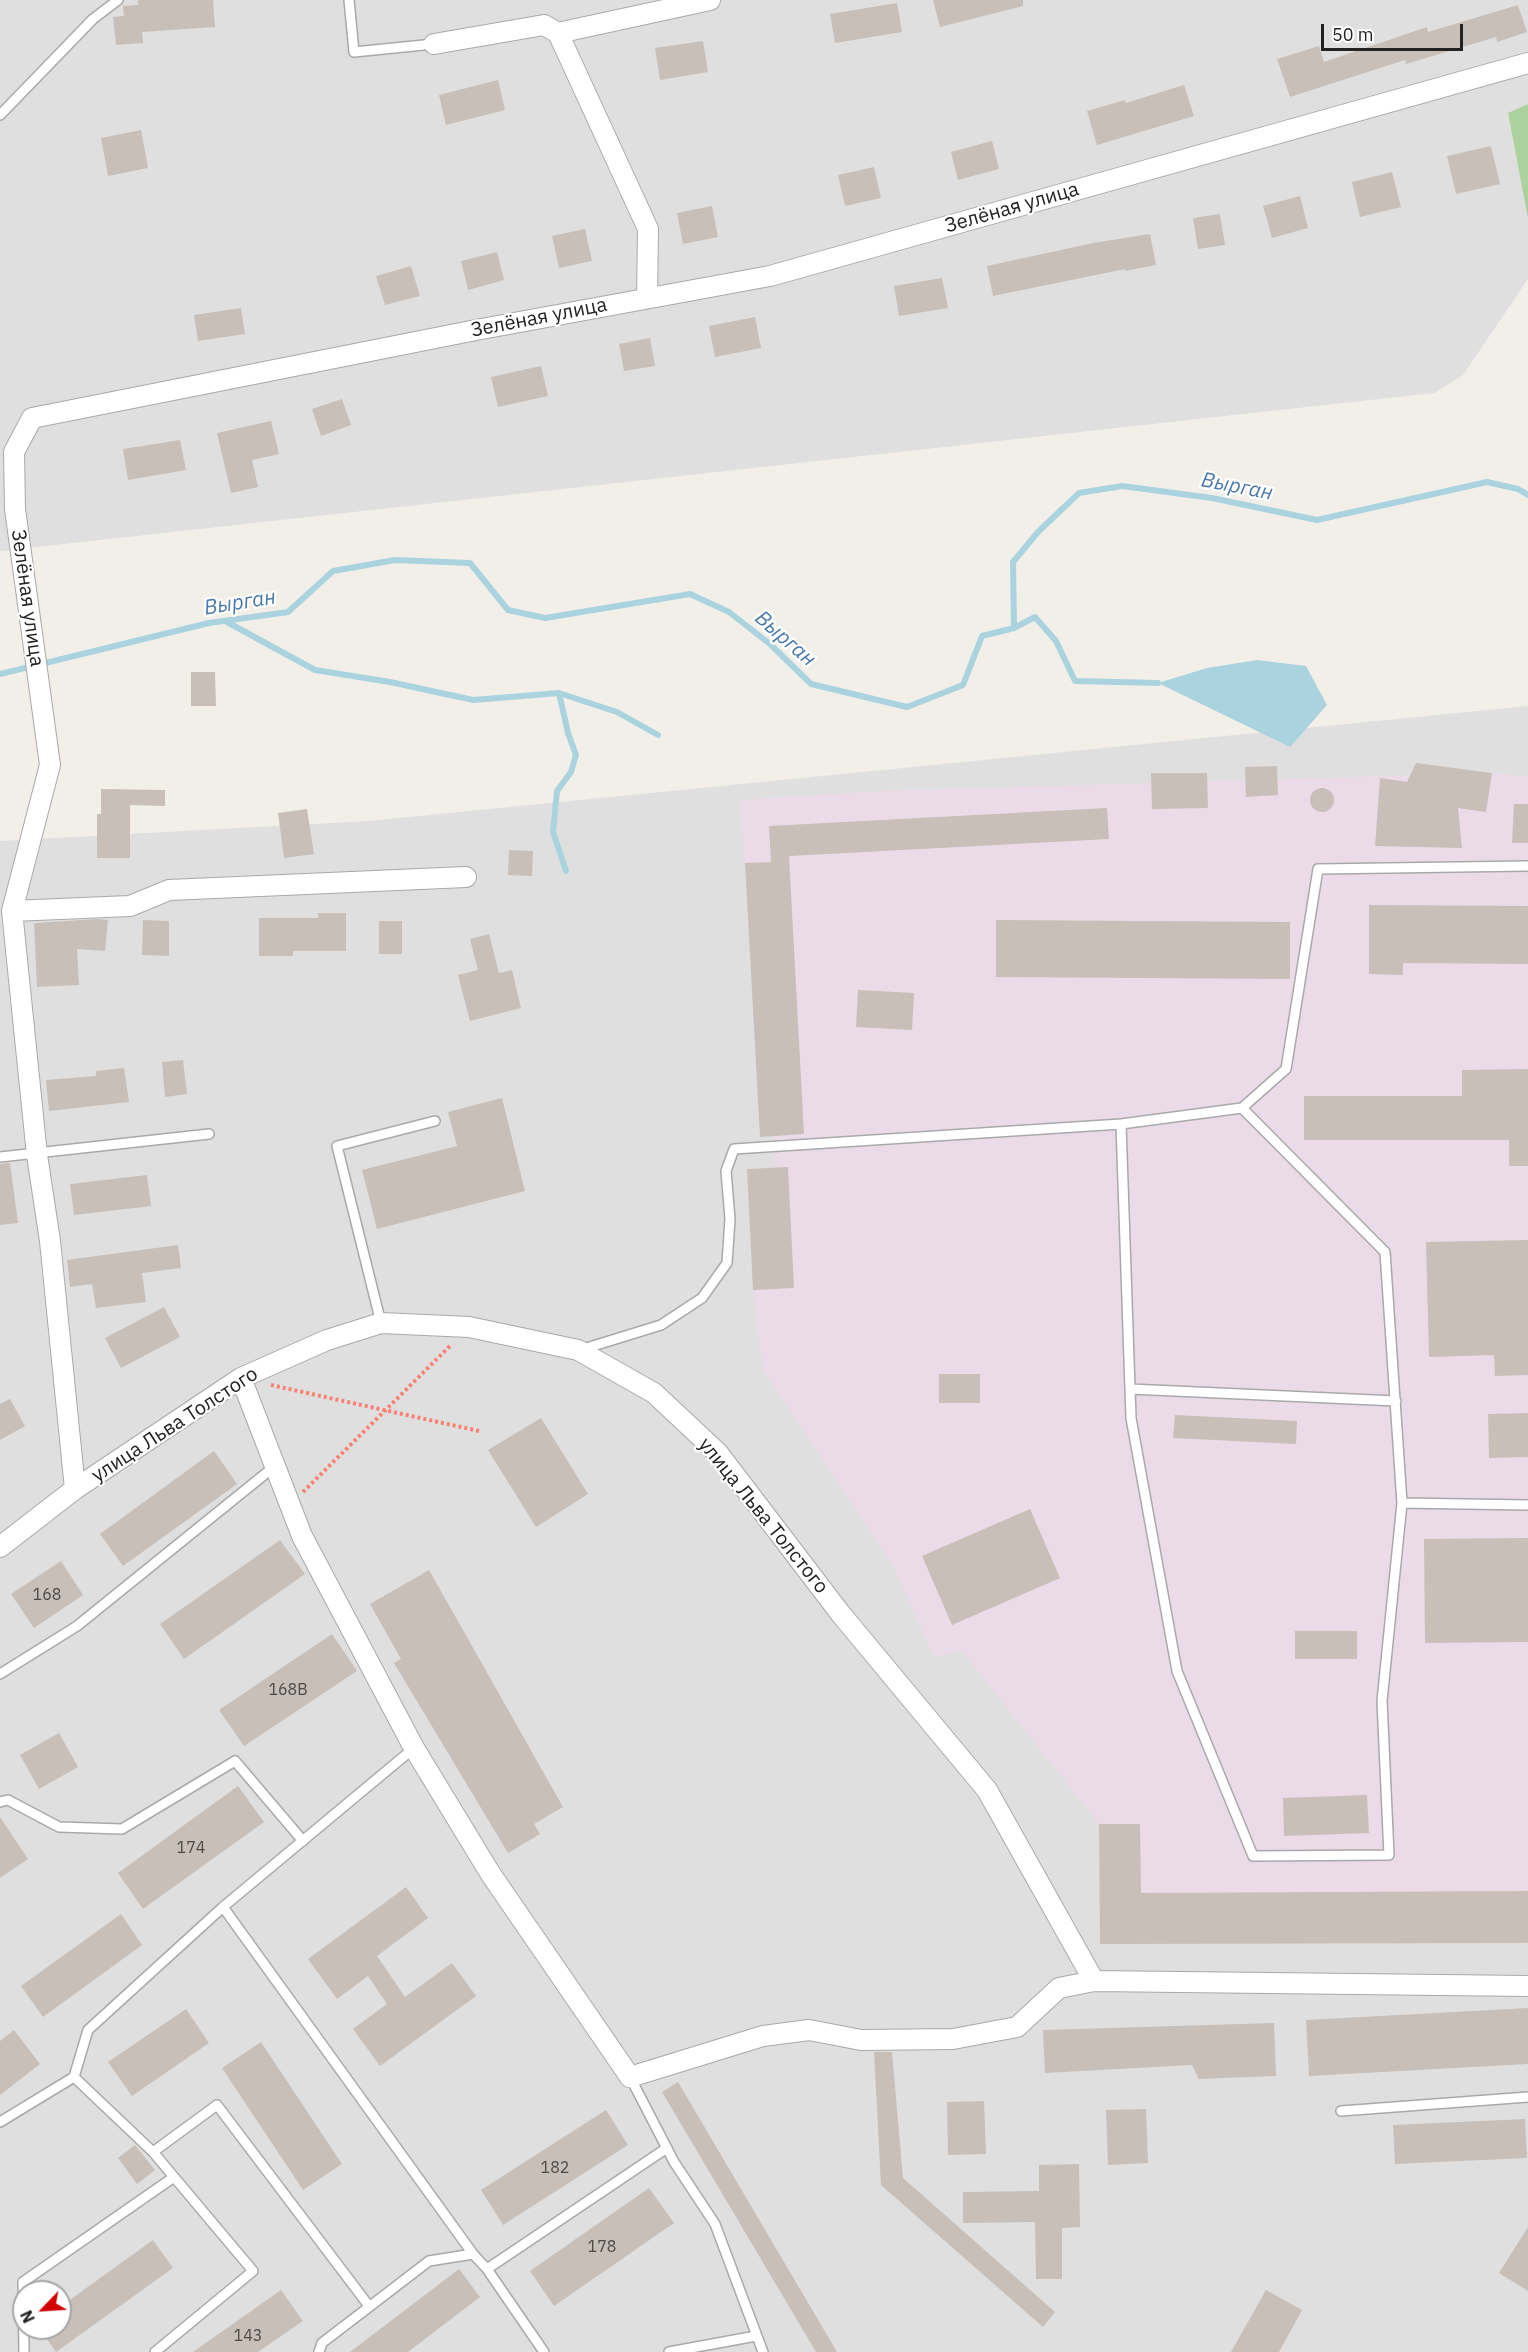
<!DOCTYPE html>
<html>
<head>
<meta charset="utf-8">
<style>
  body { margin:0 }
  #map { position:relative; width:1528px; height:2352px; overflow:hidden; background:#f2efe9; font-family:"IBM Plex Sans",sans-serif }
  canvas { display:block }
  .north { position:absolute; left:12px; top:2280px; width:60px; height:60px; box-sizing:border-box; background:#fff; border:2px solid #a7a7a7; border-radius:50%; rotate:245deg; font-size:16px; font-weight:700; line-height:24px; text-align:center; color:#222 }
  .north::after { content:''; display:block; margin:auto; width:21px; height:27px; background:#d40000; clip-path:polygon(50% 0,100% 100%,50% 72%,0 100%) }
  .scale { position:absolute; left:1321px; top:24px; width:142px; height:27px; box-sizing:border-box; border:3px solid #222; border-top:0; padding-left:8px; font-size:18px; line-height:21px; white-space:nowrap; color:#222; -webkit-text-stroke:4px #fff; paint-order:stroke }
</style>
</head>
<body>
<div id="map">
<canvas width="1528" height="2352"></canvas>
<div class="north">N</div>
<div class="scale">50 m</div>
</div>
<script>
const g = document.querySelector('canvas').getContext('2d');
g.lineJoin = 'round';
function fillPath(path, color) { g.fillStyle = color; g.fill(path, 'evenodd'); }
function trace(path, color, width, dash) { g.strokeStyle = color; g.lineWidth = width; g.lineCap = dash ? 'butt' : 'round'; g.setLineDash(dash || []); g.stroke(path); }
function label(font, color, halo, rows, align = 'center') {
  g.font = font + ' "IBM Plex Sans",sans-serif'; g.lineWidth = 4.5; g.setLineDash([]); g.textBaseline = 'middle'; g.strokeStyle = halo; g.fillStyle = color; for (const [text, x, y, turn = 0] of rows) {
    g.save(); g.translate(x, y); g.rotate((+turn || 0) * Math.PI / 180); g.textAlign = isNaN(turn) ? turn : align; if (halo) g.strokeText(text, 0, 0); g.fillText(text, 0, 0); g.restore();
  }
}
fillPath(new Path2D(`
  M0 0H1528V104L1508 114 1528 219V279L1463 375 1434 393 0 551Z
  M1528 706V2352H0V841L368 821ZM24 2292H60V2328H24Z`), '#e0dfdf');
fillPath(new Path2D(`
  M1492 773 1528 777V1943L1100 1944 1099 1824 962 1651 934 1657 893 1566 763 1370 753 1290 747 1169 776 1167 772 1136 760 1137 745 863 740 800 882 791Z`), '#ebdbe8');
fillPath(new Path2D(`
  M1528 104V219L1508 113Z`), '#add19e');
fillPath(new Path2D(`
  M1257 660 1306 666 1327 705 1290 747 1158 683 1207 668Z`), '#aad3df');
trace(new Path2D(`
  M227 622 315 670 390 682 473 700 559 693 617 712 658 735
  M1014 628 1035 617 1056 641 1075 681 1158 683
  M0 674 209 623 288 612 333 571 395 560 470 563 508 610 545 618 690 594 729 612 770 644 811 684 907 707 963 685 982 636 1014 628 1013 562 1038 532 1079 493 1122 486 1212 498 1317 520 1487 482 1518 489 1528 495
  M559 693 568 733 576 755 571 772 557 791 553 832 566 871`), '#aad3df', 6);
fillPath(new Path2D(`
  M138 0H213L215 27 142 32 143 43 116 45 113 17 124 16 123 6 138 5Z
  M933 0H1023V6L940 27Z
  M897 3 902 32 835 43 830 14Z
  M1518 5 1527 32 1497 42 1496 37 1406 64 1405 60 1290 97 1277 59 1319 46 1324 62 1427 27 1428 32Z
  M703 41 708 72 660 80 655 48Z
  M498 80 505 110 446 125 439 95Z
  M1184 85 1194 116 1097 145 1087 111 1125 100 1126 103Z
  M141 130 148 168 108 176 101 138Z
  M992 141 999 169 958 180 951 152Z
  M1491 146 1500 184 1456 194 1447 156Z
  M874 167 881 198 845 206 838 175Z
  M1392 172 1401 207 1360 217 1352 182Z
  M1300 196 1308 228 1272 238 1263 206Z
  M712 206 718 237 683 244 677 213Z
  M1220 214 1225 245 1198 249 1193 218Z
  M585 229 592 261 559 268 552 236Z
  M1150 234 1156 265 1125 271V269L993 296 987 266 1093 243Z
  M497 252 504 280 468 290 461 261Z
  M411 266 420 296 385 305 376 276Z
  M942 278 948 308 899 316 894 286Z
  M241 308 245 334 198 341 194 315Z
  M755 317 761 348 715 357 709 326Z
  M650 338 655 366 624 371 619 344Z
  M541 366 548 396 498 407 491 377Z
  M342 399 351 425 321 436 312 409Z
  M271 421 279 454 252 460 258 487 231 493 217 433Z
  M180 440 186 470 128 480 123 449Z
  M191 672H215L216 706H191Z
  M1416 763 1492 773 1486 812 1458 808 1462 848 1375 846 1380 778 1407 782Z
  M1277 766 1278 795 1246 797 1245 767Z
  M1151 773H1207L1208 808 1152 809Z
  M1310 800a12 12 0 1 1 24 0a12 12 0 1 1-24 0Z
  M101 789 165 790V806L130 805V858H97V814H101Z
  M1514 804H1528V843H1512Z
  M1107 808 1109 839 789 856 804 1134 760 1137 745 863 771 862 769 826Z
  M307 809 314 854 284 858 278 813Z
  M509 850 533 851 532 876 508 875Z
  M1369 905 1528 906V964L1403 963V975L1369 974Z
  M318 913H346V951H293V956H259V918H318Z
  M98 919 108 920 105 951 77 949 79 985 37 987 34 923Z
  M143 920 169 921V956L142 955Z
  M996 920 1290 922V979L996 977Z
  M379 921H402V954H379Z
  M489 934 499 973 512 970 521 1008 470 1021 458 975 478 970 470 939Z
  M858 990 914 993 912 1030 856 1027Z
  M183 1060 187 1094 165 1097 162 1062Z
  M124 1068 129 1102 49 1111 46 1080 96 1076V1071Z
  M1528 1069V1166H1509V1140H1304V1096H1462V1070Z
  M502 1098 525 1191 377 1229 362 1170 457 1146 448 1112Z
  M10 1163 18 1223 0 1225V1164Z
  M788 1167 794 1288 753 1290 747 1169Z
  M147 1175 151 1206 74 1215 70 1184Z
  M1528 1240V1375L1495 1376 1494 1355 1429 1357 1426 1242Z
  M178 1245 181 1268 142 1273 146 1302 96 1308 92 1284 70 1287 67 1260Z
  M164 1307 180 1337 121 1368 105 1338Z
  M939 1374H980V1403H939Z
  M10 1399 25 1426 0 1440V1404Z
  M1528 1413V1457L1489 1458 1488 1414Z
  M1175 1415 1297 1421 1296 1444 1173 1438Z
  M541 1418 588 1494 536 1527 488 1450Z
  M214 1451 237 1484 123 1566 100 1534Z
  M1030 1509 1060 1578 952 1625 922 1556Z
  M1528 1538V1642L1425 1643 1424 1539Z
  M280 1540 305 1574 184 1659 160 1624Z
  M61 1561 83 1595 34 1628 11 1594Z
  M429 1570 563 1807 534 1824 540 1834 508 1853 394 1663 401 1659 370 1604Z
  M1295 1631H1357V1659H1295Z
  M332 1634 357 1671 244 1746 219 1710Z
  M59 1733 78 1767 39 1789 20 1755Z
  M238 1786 264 1822 143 1909 118 1873Z
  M1367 1795 1369 1833 1284 1836 1283 1798Z
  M0 1817 28 1859 0 1878Z
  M1099 1824H1140L1141 1893 1528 1891V1943L1100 1944Z
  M406 1887 428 1918 377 1956 405 1997 452 1963 476 1996 380 2066 353 2029 387 2004 368 1976 337 1999 308 1959Z
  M121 1914 142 1945 43 2017 21 1986Z
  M1528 2008V2064L1309 2076 1306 2020Z
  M186 2009 209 2043 132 2096 108 2062Z
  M1274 2023 1276 2076 1199 2079 1192 2065 1045 2073 1043 2030Z
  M14 2030 40 2064 0 2095V2041Z
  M261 2042 342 2164 303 2190 222 2068Z
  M874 2052H892L903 2178 1055 2312 1043 2327 881 2185Z
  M678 2082 837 2352H816L662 2092Z
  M984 2101 986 2154 948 2155 947 2102Z
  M1146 2109 1148 2163 1108 2165 1106 2110Z
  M606 2110 628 2145 503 2225 481 2190Z
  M1525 2119 1527 2158 1395 2164 1393 2125Z
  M135 2145 155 2170 137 2184 118 2158Z
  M1079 2164 1080 2227 1062 2228V2279H1036L1035 2222 963 2223V2192L1039 2191V2165Z
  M649 2188 674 2223 554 2306 530 2271Z
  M1528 2227V2291L1499 2273Z
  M153 2240 173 2268 56 2352 39 2328H60V2307Z
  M459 2269 480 2297 408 2352H350Z
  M281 2290 303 2321 258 2352H193Z
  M1266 2290 1302 2310 1279 2352H1231Z`), '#c7bfb8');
const lane = new Path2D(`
  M349 0 354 52 434 44
  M0 115 93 19 118 0
  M1242 1108 1286 1069 1318 869 1528 866
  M0 1157 209 1134
  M381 1323 337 1146 435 1121
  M580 1350 661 1325 702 1298 727 1263 730 1219 726 1171 734 1149 1121 1124 1242 1108 1385 1252 1402 1503 1382 1701 1389 1855 1253 1856 1177 1671 1131 1418 1121 1124
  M1130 1389 1396 1401
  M1402 1503 1528 1505
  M0 1674 77 1626 275 1466
  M414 1748 223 1907 473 2254
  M0 1802 8 1800 59 1827 122 1829 235 1761 303 1841
  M74 2077 88 2030 223 1907
  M630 2077 674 2162 715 2224 763 2352
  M1341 2111 1528 2097
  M0 2122 74 2077 153 2152 217 2105 369 2306
  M153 2152 253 2271 155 2352
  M487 2269 667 2148
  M24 2352 23 2282 174 2177
  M319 2352 322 2343 429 2261 473 2254 487 2269 544 2352
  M669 2352 756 2336`);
const street = new Path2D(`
  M558 33 710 0
  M434 44 544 25 558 33 648 229 647 298
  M12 911 130 906 169 890 466 877
  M241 1378 302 1536 414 1748 490 1873 630 2077 763 2036 809 2030 861 2040 953 2039 1017 2027 1059 1988 1094 1981 1528 1986
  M75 1489 50 1241 37 1155 12 911 50 765 15 509 14 452 32 418 476 330 770 276 1528 63
  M0 1547 75 1489 241 1378 327 1340 381 1323 469 1327 578 1350 654 1393 718 1453 840 1613 987 1790 1094 1981`);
trace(lane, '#a9a9a9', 12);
trace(street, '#a9a9a9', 22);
trace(new Path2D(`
  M271 1385 479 1431
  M303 1492 451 1345`), '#fa8072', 4, [3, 3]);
trace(lane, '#fff', 9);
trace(street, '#fff', 20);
label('16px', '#4b4948', null, [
  ["168",47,1595],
  ["168В",288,1690],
  ["174",191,1848],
  ["182",555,2168],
  ["178",602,2247],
  ["143",248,2336]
]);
label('20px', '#222', '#fff', [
  ["Зелёная улица",1012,208,-16],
  ["Зелёная улица",539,318,-11],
  ["Зелёная улица",27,598,82],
  ["улица Льва Толстого",175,1425,-33],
  ["улица Льва Толстого",763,1516,51]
]);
label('italic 21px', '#4a7aab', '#fff', [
  ["Вырган",1237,487,11],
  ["Вырган",240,603,-9],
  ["Вырган",785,639,41]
]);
</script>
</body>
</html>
